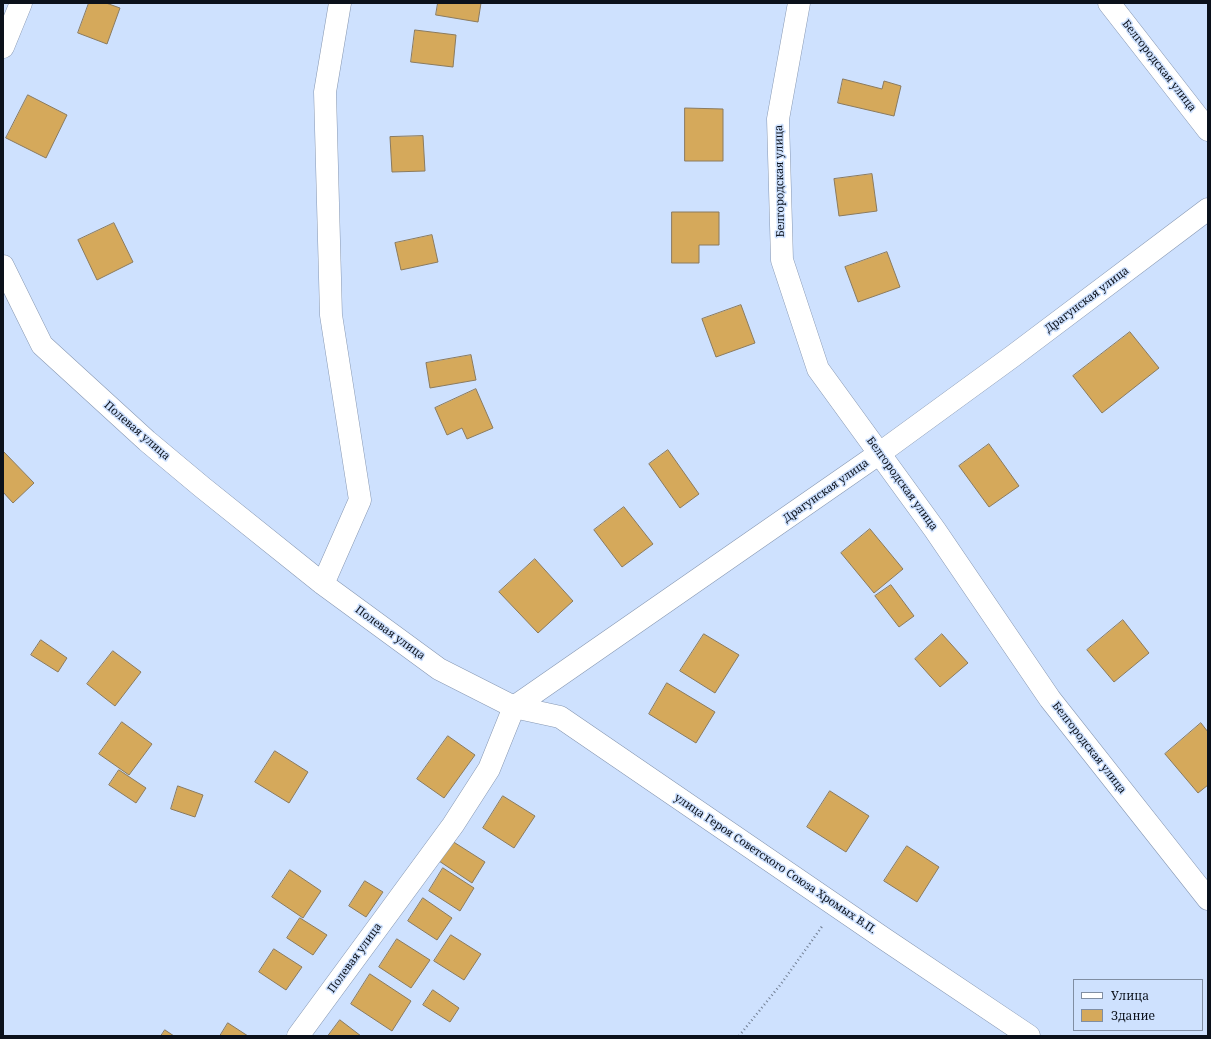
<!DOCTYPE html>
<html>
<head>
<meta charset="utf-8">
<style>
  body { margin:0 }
  #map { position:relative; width:1211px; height:1039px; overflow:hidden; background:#cee1fe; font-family:"Noto Serif",serif }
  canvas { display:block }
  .frame { position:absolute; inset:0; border:4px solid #0b111b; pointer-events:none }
  .legend { position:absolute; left:1073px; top:979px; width:130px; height:52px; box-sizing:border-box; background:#cee1fe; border:1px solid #808ea3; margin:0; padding:5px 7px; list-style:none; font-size:12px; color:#0b111b }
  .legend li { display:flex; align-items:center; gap:8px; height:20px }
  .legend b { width:20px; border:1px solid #808ea3 }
</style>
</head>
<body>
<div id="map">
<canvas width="1211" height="1039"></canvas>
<div class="frame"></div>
<ul class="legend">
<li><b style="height:5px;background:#fff"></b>Улица</li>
<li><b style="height:11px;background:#d5a95b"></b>Здание</li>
</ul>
</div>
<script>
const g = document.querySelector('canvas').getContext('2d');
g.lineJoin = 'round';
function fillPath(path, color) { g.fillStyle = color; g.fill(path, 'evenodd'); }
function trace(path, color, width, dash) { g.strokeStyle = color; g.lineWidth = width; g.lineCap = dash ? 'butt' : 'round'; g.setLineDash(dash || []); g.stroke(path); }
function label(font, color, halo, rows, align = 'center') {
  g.font = font + ' "Noto Serif",serif'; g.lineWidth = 3; g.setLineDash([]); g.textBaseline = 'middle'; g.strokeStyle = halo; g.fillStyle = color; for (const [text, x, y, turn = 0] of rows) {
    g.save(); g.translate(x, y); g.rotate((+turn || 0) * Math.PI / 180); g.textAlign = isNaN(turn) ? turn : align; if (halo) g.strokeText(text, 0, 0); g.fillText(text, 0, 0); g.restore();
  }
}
const building = new Path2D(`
  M89 3H106L120 8 107 44 78 33Z
  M438 3H481L478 22 436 15Z
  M415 30 456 35 453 67 411 62Z
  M843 79 882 89 884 81 901 86 894 116 838 103Z
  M28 95 67 115 46 158 6 138Z
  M685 108 723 109V161H685Z
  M423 136 425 171 392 172 390 137Z
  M872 174 877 211 839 216 834 179Z
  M672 212H719V245H699V263H672Z
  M114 223 133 262 97 280 78 240Z
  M432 235 438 262 401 270 395 243Z
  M887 252 900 287 858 302 845 267Z
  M741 305 755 343 716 357 702 319Z
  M1130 332 1159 368 1102 413 1073 376Z
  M471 355 476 380 430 388 426 363Z
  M476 389 493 428 467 439 462 428 447 435 435 408Z
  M989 444 1019 486 989 507 959 466Z
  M668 450 699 494 680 508 649 464Z
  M3 451 34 483 13 503 3 492Z
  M624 507 653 544 622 567 594 530Z
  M870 529 903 569 874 593 841 553Z
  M535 559 573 601 538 633 499 592Z
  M891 585 914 616 899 627 875 596Z
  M1123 620 1149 653 1114 682 1087 650Z
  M704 634 739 655 715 693 680 671Z
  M942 634 968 663 940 687 915 659Z
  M41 640 67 658 58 672 31 655Z
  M113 651 141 672 115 706 87 684Z
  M667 683 715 712 696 743 649 714Z
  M122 722 152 744 129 775 99 754Z
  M1201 723 1208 732V785L1198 793 1165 754Z
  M448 736 475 755 444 798 417 779Z
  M275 751 308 772 289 803 255 782Z
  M119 770 146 788 136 803 109 785Z
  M178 786 203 795 195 817 171 809Z
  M830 791 869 816 846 852 807 827Z
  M503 796 535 816 514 848 483 828Z
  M452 841 485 862 472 883 439 861Z
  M907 846 939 867 917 902 884 881Z
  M443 868 474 888 460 911 429 891Z
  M290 870 321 891 303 918 272 897Z
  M365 881 383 892 366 917 349 906Z
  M423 898 452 918 437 940 408 921Z
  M300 918 327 935 313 955 287 938Z
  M451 935 481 954 464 980 434 961Z
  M397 939 430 960 411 988 379 967Z
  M274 949 302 967 286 990 259 972Z
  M370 974 411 1001 392 1031 351 1004Z
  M433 990 459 1008 450 1022 423 1005Z
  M340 1020 361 1036H328Z
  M228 1023 248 1036H220Z
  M165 1030 174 1036H161Z`);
fillPath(building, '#d5a95b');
trace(building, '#8a7a5e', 1);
const minor = new Path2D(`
  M799 3 778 119 782 260 818 369 935 530 1050 699 1208 899
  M1109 3 1208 130
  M3 47 21 3
  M3 266 42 345 147 441 202 487 323 584 439 669 514 707 560 717 886 940 1029 1036
  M323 584 360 500 331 315 325 92 340 3
  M514 707 880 453 1013 356 1208 209
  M298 1036 453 825 489 769 514 707`);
trace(minor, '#8697b2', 23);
trace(new Path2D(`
  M739 1036 781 984 823 925`), '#717e92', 2.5, [1, 3]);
trace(minor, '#fff', 22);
label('11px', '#0b111b', '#cee1fe', [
  ["Белгородская улица",1159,66,52],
  ["Белгородская улица",780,181,-91],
  ["Драгунская улица",1087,300,-37],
  ["Полевая улица",137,431,41],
  ["Белгородская улица",902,484,54],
  ["Драгунская улица",826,491,-35],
  ["Полевая улица",390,633,36],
  ["Белгородская улица",1089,748,52],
  ["улица Героя Советского Союза Хромых В.П.",775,864,34],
  ["Полевая улица",355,958,-54]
]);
</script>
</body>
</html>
